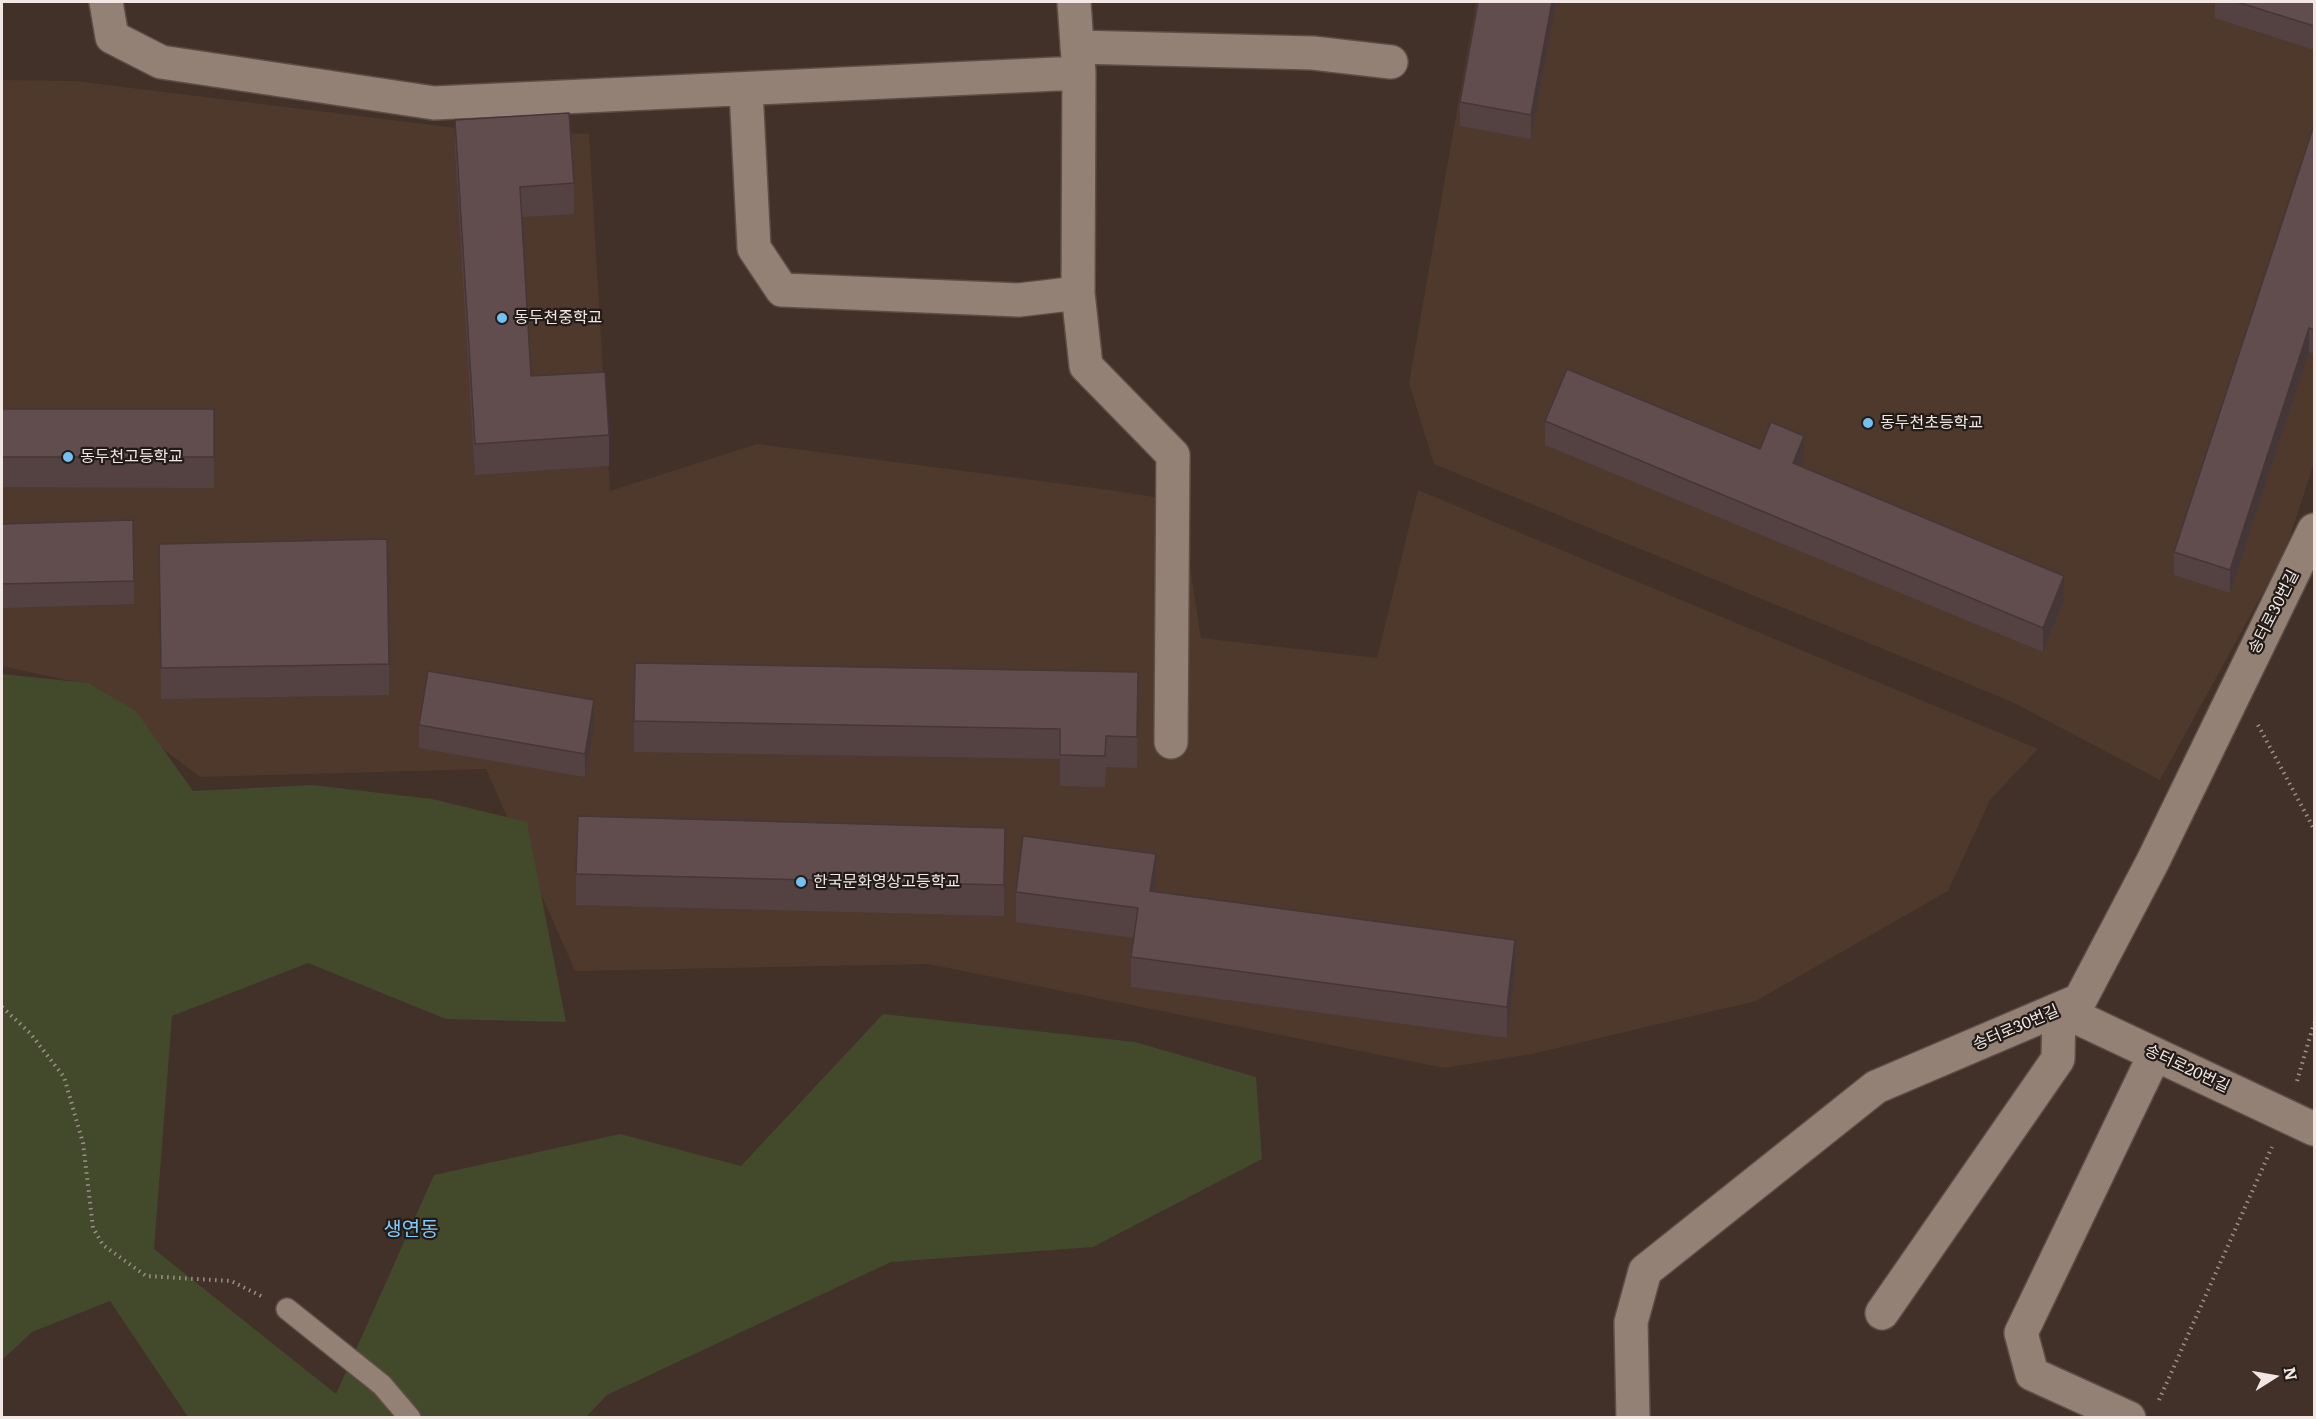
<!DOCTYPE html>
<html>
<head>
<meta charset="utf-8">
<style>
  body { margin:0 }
  #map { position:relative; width:2316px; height:1419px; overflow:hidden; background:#413128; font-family:Literata,serif }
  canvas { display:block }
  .frame { position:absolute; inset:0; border:3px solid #f2e7e2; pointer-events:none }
  .north { position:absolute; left:2244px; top:1347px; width:60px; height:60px; -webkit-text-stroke:4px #221b17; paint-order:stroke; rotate:79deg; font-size:16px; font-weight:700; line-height:24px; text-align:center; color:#f2e7e2 }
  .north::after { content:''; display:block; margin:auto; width:21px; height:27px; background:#f2e7e2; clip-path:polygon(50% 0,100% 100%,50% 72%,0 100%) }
</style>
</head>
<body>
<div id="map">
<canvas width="2316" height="1419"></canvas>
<div class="frame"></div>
<div class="north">N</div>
</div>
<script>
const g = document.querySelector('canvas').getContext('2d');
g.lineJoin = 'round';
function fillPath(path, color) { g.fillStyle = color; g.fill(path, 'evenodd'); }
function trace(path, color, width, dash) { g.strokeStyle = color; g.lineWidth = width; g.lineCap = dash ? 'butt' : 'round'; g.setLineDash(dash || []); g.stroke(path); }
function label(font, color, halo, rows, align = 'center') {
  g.font = font + ' Literata,"Noto Sans KR",serif'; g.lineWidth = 4.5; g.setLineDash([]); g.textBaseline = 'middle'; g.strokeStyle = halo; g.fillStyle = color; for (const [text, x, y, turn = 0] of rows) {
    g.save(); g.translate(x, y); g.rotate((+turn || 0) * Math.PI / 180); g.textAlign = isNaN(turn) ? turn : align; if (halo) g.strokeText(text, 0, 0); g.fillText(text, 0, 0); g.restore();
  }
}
fillPath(new Path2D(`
  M1476 2H2314V463L2285 552 2160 780 2012 702 1434 464 1409 383Z
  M2 80 75 81 457 128 589 134 610 491 757 444 1110 490 1180 501 1201 638 1377 658 1418 490 2038 749 1990 800 1948 891 1756 1001 1532 1054 1444 1068 928 964 575 971 486 769 200 777 75 682 2 666Z`), '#4e392c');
fillPath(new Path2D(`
  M2 674 88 683 136 711 193 791 312 785 432 799 527 822 566 1022 446 1019 308 963 172 1016 154 1249 336 1394 434 1175 620 1134 741 1166 883 1014 1135 1042 1256 1077 1262 1159 1093 1247 891 1262 607 1395 586 1417H188L110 1301 32 1332 2 1360Z`), '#43492b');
const lane = new Path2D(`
  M287 1309 382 1385 410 1418`);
const street = new Path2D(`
  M106 2 112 37 161 62 434 103 1079 73 1074 2
  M1077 47 1313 53 1391 62
  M1079 73 1078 293 1086 366 1173 455 1171 742
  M746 90 754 248 782 290 1019 300 1078 293
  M1882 1313 2058 1059 2059 1009 2314 1129
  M1633 1418 1631 1322 1645 1271 1876 1087 2080 1000 2153 861 2314 530
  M2129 1418 2032 1374 2021 1333 2155 1054`);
trace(lane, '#5c4e47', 24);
trace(street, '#5c4e47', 36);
trace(new Path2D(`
  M2258 725 2314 829
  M2 1007 30 1033 64 1077 83 1143 93 1228 103 1245 146 1276 231 1281 261 1296
  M2297 1081 2314 1023
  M2159 1400 2272 1147`), '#9d9089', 4, [1.5, 4.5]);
trace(lane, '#948176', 21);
trace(street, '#948176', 33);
fillPath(new Path2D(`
  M1478 2H1556L1531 139 1460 126V102Z
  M2215 2H2314V50L2215 18Z
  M455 120 574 183V214L522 217 531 376 609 435V466L475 475 455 151Z
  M2314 125V354L2309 352 2230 593 2174 575V552Z
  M2 409H214V488L2 487Z
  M1545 421 1760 449 1804 460 1801 466 2064 600 2043 652 1545 445Z
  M2 524 134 581V604L2 608Z
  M159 544 389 664V695L161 699Z
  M1138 702 1137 768 1106 767 1105 787 1060 786V759L634 752V721Z
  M594 724 585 777 419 748V725Z
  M1005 858 1004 916 576 905V874Z
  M1156 885 1155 891 1515 971 1507 1038 1131 987V957L1134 938 1016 922V892Z`), '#544243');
fillPath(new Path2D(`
  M1552 2H1556L1531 139V115Z
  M2309 328V352L2230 593V570Z
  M1804 436V460L1793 487V463Z
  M2064 576V600L2043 652V628Z
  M594 700V724L585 777V754Z
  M1005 828V858L1004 916V885Z
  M1156 854V885L1150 921V891Z
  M1515 940V971L1507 1038V1007Z`), '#453637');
const building = new Path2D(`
  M1478 2H1552L1531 115 1460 102Z
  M2237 2H2314V26Z
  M569 113 574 183 520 187 531 376 605 372 609 435 475 444 455 120Z
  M2314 125V330L2309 328 2230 570 2174 552Z
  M1567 369 1760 449 1771 422 1804 436 1793 463 2064 576 2043 628 1545 421Z
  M2 409H214V457H2Z
  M133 520 134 581 2 584V524Z
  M387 539 389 664 161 668 159 544Z
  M635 663 1138 672 1137 737 1106 736 1105 756 1060 755V729L634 721Z
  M428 671 594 700 585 754 419 725Z
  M578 816 1005 828 1004 885 576 874Z
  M1023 836 1156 854 1150 891 1515 940 1507 1007 1131 957 1138 908 1016 892Z`);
fillPath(building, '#624d4e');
trace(building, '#453637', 1.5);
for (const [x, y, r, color] of [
  [502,318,6,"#71c1f4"],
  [1868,423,6,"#71c1f4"],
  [68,457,6,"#71c1f4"],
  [801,882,6,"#71c1f4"]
]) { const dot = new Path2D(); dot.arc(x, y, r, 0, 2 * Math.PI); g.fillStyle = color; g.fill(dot); trace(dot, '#221b17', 2); }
label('16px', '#f2e7e2', '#221b17', [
  ["동두천중학교",514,318],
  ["동두천초등학교",1880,423],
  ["동두천고등학교",80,457],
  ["한국문화영상고등학교",813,882]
], 'left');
label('16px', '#f2e7e2', '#221b17', [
  ["송터로30번길",2274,612,-63],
  ["송터로30번길",2016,1028,-23],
  ["송터로20번길",2187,1069,25]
]);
label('20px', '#80cafa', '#221b17', [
  ["생연동",411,1230]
]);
</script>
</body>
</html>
